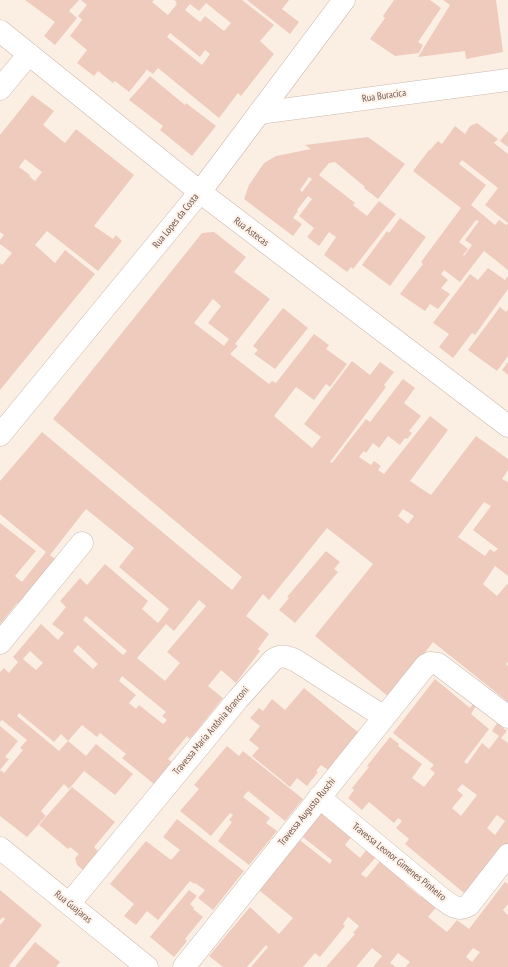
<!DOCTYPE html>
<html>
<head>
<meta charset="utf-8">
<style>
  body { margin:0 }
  canvas { display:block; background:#fbefe4 }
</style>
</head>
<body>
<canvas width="508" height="967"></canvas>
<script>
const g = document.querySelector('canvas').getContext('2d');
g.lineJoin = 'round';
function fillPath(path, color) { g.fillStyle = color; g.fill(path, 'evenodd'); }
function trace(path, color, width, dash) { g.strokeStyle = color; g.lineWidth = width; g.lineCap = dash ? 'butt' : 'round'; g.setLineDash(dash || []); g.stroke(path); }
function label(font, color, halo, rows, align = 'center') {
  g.font = font + ' "PT Sans Narrow",sans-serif'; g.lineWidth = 4; g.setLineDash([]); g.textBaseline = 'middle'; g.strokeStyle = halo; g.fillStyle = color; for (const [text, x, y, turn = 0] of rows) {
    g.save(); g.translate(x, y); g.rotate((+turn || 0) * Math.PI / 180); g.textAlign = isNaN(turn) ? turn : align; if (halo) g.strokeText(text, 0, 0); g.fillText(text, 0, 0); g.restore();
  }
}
fillPath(new Path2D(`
  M25 0H79L69 11 77 18 55 45 44 36 55 22Z
  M81 0H154L152 2 168 15 177 4H175L177 2 174 0H242L274 25 260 41 274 54 241 96 238 93 219 118 158 68 153 74 146 69V71L129 92 115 81 113 83 98 71 94 76 77 63 87 50 70 36 82 20 78 16 87 5ZM206 3 231 23 224 31 205 16 200 22 185 10 190 4 199 11ZM170 33 200 57 205 50 210 54 202 65 167 37Z
  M247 0H289L282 9 299 22 290 34Z
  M394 0H430L441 8 418 42 423 45 419 53 395 56 370 39 385 18 383 16Z
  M443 0H496L503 52 466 59 465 51 418 57 450 5Z
  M150 76 185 105 186 103 216 126 192 156 160 130 163 126 129 100Z
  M32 95 54 111 43 125 65 143 76 129 134 175 94 226 113 239 116 235 122 241 98 271 47 231 35 245 55 263 65 250 95 274 0 390V263L2 265 12 253 0 244V240L4 235 0 232V135ZM25 159 42 172 35 181 29 176 30 175 19 167Z
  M477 123 498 139 494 143 508 154V223L485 205 498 188 462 160 459 164 486 185 471 205 495 225 499 220 506 225 508 223V270L484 251 460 282 444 270 441 274 448 280 441 288 450 294 438 309 430 304 425 311 400 294 423 264 421 262 461 208 413 171 429 150H430L438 141 442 144 455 126 465 134 470 126ZM476 220 479 221 465 240 472 245 464 256 463 255 468 249 459 242Z
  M508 131V147L500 141Z
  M368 137 405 164 378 199 364 188 365 187 335 162 329 163 319 175 355 203 353 205 367 216 379 201 396 214 353 269 351 267 347 272 324 255 336 237 329 232 319 246 307 237 314 228 299 216 312 199 308 196 297 210 298 211 293 218 302 224 293 236 244 199 249 185 264 163 276 156 311 149 305 145ZM309 177 312 179 302 192 300 190Z
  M400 218 426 237 390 286 362 265 387 231 389 233Z
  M214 232 246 257 234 272 270 299 235 344 238 346 230 354 269 384 272 381 276 383 314 334 329 345 326 349 347 364 330 387 326 384 314 400 296 387 274 416 312 448 321 437 304 424 352 361 370 375 380 362 394 372 384 385 386 387 330 462 332 463 366 419 370 422 403 379 415 388 404 403 421 416 409 431 412 433 407 439 405 438 400 445 388 436 379 448 373 443 366 453 364 451 359 457 371 465 374 461 381 466 378 470 384 474 430 416 448 430 410 481 431 495 476 436 508 459V470L502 479 508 482V576L495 566 483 584 497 596 507 584 508 585V662L506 664 508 666V702L433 642 390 698 315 636 373 564 327 528 269 600 263 594 246 616 269 634 258 649 260 651 236 683 221 670 208 686 223 698 190 739 187 736 168 759 172 762 154 784 122 758 126 754 100 733 97 737 82 725 68 741 61 734 54 742 19 713 17 716 59 751 68 741 86 756 96 744 133 774 115 795 84 771 69 789 64 784 41 811 46 816 27 837 0 816V772L1 770 4 773 23 750 20 748 27 740 2 720 0 722V672L4 668 9 673 18 662 13 657 41 624 58 640 64 633 52 624 66 607 60 601 80 578 87 585 105 564 148 601 142 609 158 623 169 609 119 567 134 548 86 509 50 555 55 559 19 604 17 603 0 624V523L36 551 15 576 22 582 46 552 0 514V481L42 432 232 590 242 577 53 419 202 233ZM213 299 221 306 208 323 229 339 224 346 194 323ZM484 502 491 506 473 530 498 549 494 552 490 549 485 556 458 537ZM403 509 414 516 408 524 398 516ZM199 600 206 606 167 652 180 663 165 681 137 658 166 624 174 631ZM86 616 127 651 123 655 83 620ZM78 645 98 664 93 669 73 651ZM30 651 43 663 36 670 23 659ZM122 676 166 712 162 716 167 720 163 724 139 705 136 709 129 703 136 695 119 681Z
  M488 268 505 280 508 276V289L475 335 472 333 453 358 439 347 449 334 433 323 470 274 478 280Z
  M500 307 506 312 508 309V356L497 371 468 350Z
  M283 308 308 328 275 369 254 354 258 350 253 346Z
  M508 362V375L502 370Z
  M326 551 340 562 334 569 338 572 295 623 279 610 289 598 287 597Z
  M435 679 470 708 473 704 476 706 471 714 489 729 464 762 467 764 482 743 489 749 499 736 492 731 497 723 507 731 501 738 508 743V846L464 893 405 844 409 839 396 828 402 821 398 818 394 823 369 802 362 810 348 798 354 790 352 788 369 767 367 766 390 737 399 744 398 746 422 764 412 778 424 787 435 773 430 769 434 765 393 733ZM462 784 477 795 461 816 452 808 463 795 457 790ZM497 815 505 821 495 835 487 828Z
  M304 688 359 733 328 770 321 765 316 771 318 772 307 786 297 778 290 787 252 756 259 748 249 740 260 726 250 718 259 708 263 711 272 699 285 710Z
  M0 726 18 741 5 757 9 759 0 770Z
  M227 746 239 756 243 751 303 799 285 821 248 791 243 797 270 818 266 823 277 831 249 865 218 841 232 822 229 820 233 815 230 813 211 836 180 811 199 789 194 785Z
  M72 787 115 822 94 847 98 851 83 870 77 865 75 858 79 854 70 847 68 849 39 825Z
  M319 811 352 836 345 845 360 858 367 849 377 856 361 874 366 878 381 860 408 881 405 884 421 897 424 894 438 905 428 917 447 932 457 920 469 929 505 882 508 884V904L503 910 508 915V967H405L410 962 398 953 390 963 396 967H373L382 956 372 948 356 967H326L355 934 353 933 359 926 348 917 343 924 345 926 320 957 315 953 303 967H251L268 947 266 945 247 967H223L209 956 250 907 279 934 293 918 254 886 296 837 330 864 332 860 299 834ZM473 948 480 952 472 962 466 957Z
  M177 819 244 871 213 910 198 898 205 890 195 883 194 884 190 881 158 920 147 911 136 925 124 916 134 904 110 884 146 841 171 860 180 850 163 837Z
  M0 890 42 925 9 966 11 967H0V925L5 919 3 917 0 920Z
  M189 890 197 896 190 904 194 908 193 909 203 917 185 939 187 941 174 957 150 937Z
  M35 942 60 962 56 967H15Z`), '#eecbbd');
const minor = new Path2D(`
  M0 31 200 192 508 426
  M0 89 29 54
  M259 113 508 80
  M0 435 200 192 344 0
  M0 643 82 543
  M319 797 441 898C450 905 458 912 469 905L508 855
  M0 848 147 967
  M69 904 238 699 273 660C281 654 287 657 295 660L384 717
  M184 967 426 665 430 663 438 664 508 717`);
trace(minor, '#cdb8ae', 23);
trace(minor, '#fff', 22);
label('10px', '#71544b', '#fef3ea', [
  ["Rua Buracica",384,96,-8],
  ["Rua Lopes da Costa",176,221,-51],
  ["Rua Astecas",251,232,37],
  ["Travessa Maria Antônia Branconi",211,731,-50],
  ["Travessa Augusto Ruschi",307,812,-51],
  ["Travessa Leonor Gimenes Pinheiro",399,862,39],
  ["Rua Guajaras",73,907,39]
]);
</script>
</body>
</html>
